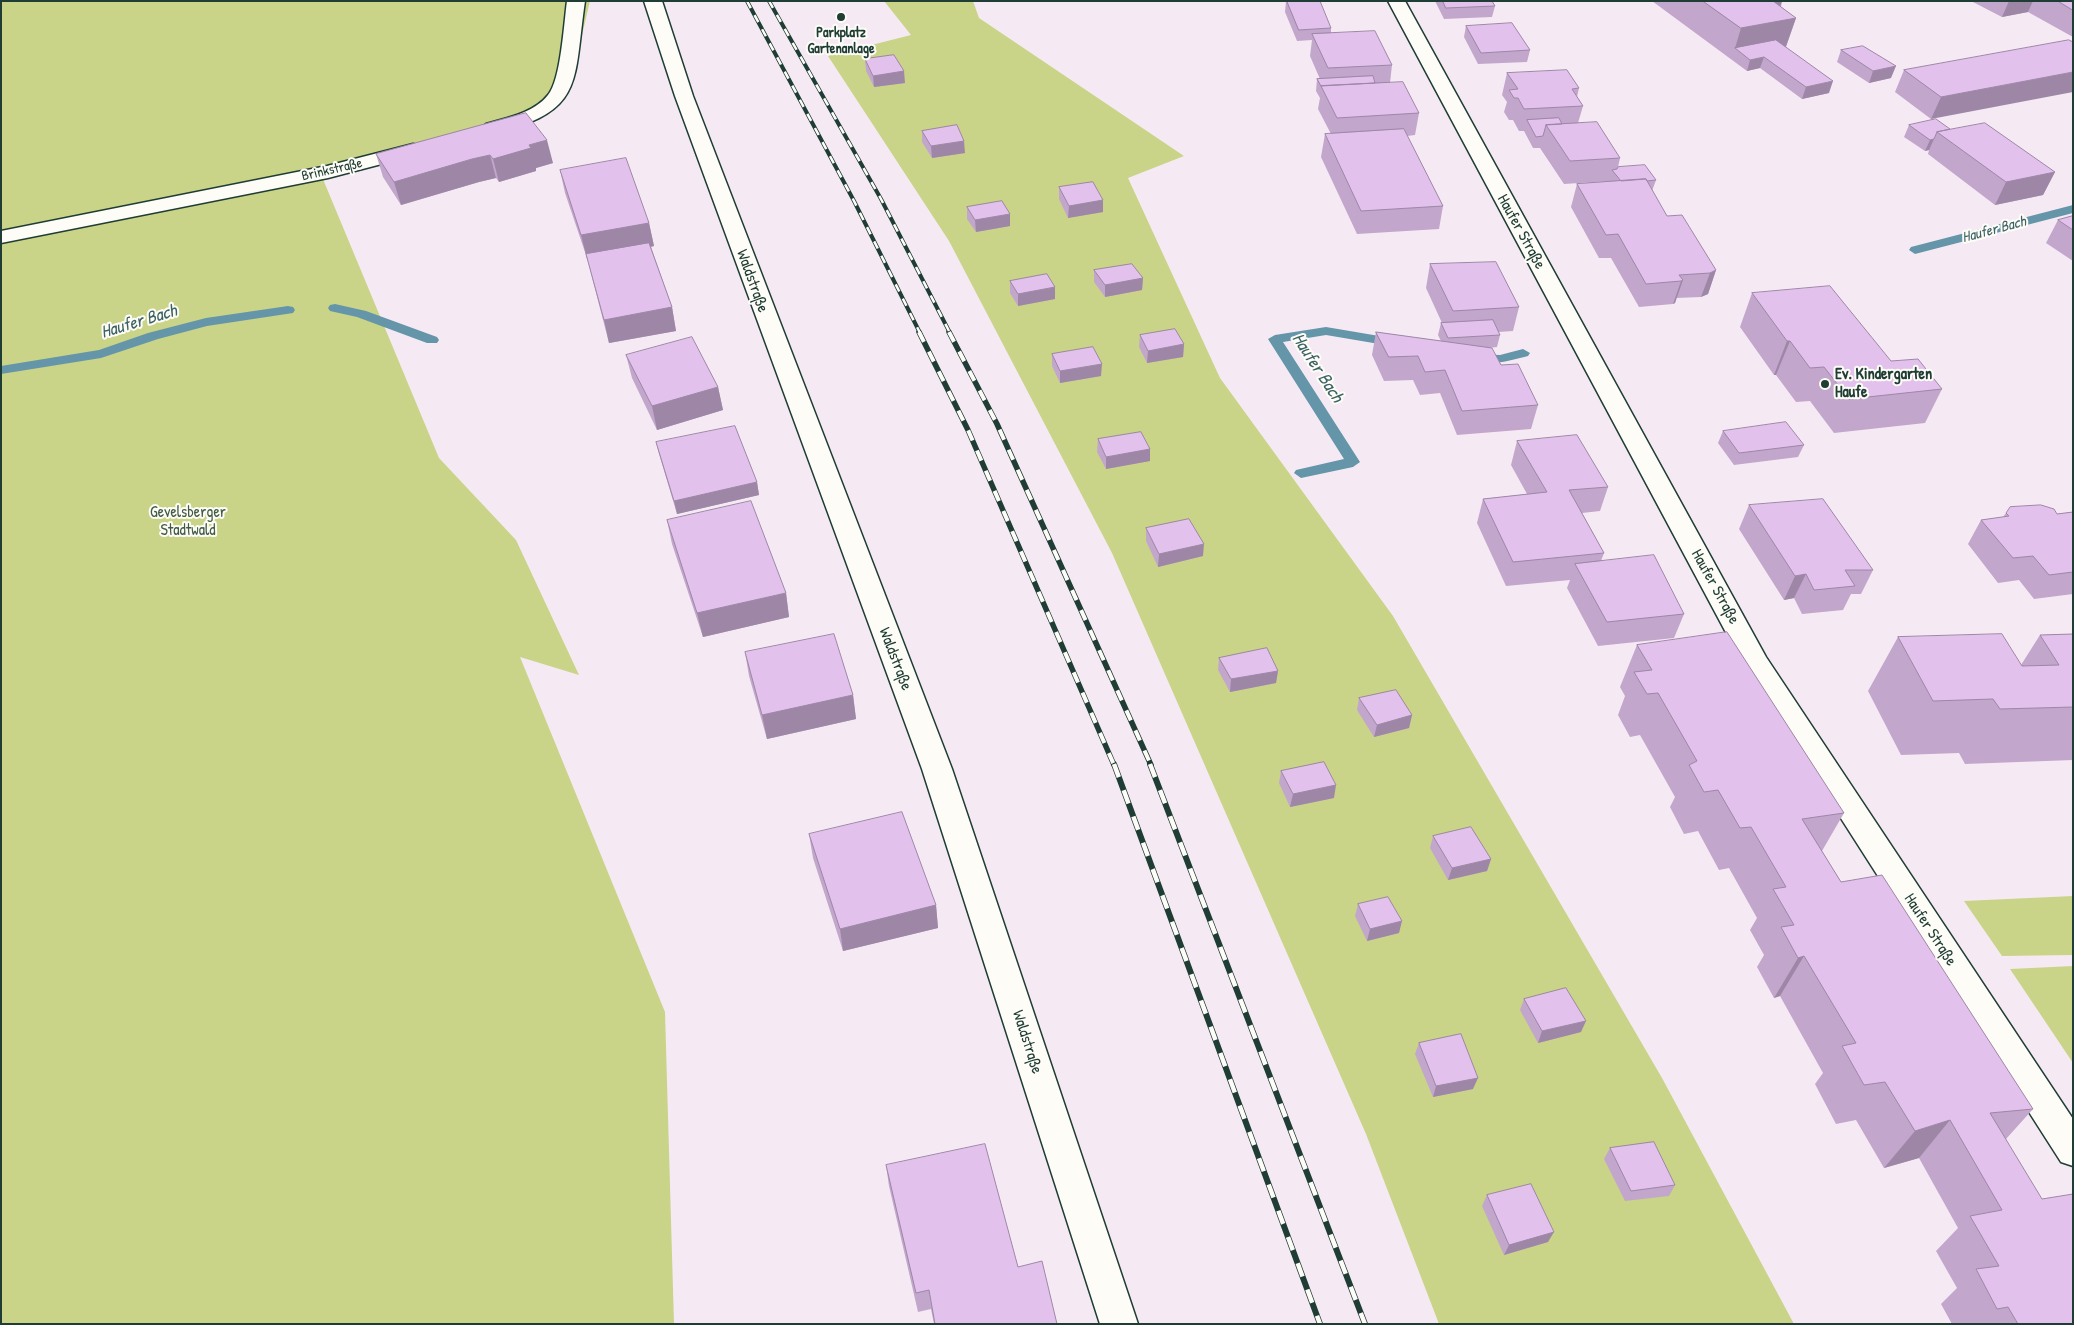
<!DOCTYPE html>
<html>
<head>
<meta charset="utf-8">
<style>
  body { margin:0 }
  #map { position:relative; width:2074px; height:1325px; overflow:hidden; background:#f5eaf4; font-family:"Patrick Hand",sans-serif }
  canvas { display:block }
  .frame { position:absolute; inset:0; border:2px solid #1f3d34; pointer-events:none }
</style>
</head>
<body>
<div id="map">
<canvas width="2074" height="1325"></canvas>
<div class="frame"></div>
</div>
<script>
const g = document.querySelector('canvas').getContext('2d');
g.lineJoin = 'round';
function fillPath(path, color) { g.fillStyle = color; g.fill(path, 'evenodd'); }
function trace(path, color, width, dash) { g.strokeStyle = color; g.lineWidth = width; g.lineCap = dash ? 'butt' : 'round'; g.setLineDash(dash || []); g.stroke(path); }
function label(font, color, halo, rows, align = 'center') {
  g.font = font + ' "Patrick Hand",sans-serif'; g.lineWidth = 4; g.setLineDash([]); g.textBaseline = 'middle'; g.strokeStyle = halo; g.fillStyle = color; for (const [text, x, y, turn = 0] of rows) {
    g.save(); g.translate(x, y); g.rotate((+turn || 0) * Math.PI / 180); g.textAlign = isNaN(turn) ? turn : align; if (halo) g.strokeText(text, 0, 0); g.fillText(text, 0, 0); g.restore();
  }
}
fillPath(new Path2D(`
  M1 1H590L568 95 550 97 526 113 320 172 439 458 516 540 579 675 520 657 665 1012 674 1324H1Z
  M884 1H973L979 18 1184 156 1128 178 1220 378 1393 616 1662 1078 1794 1324H1439L1366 1134 1112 553 949 241 828 56 911 35Z
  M2073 896V955L2002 956 1964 901Z
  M2073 966V1063L2010 969Z`), '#c9d488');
fillPath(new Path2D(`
  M2073 205V213L1915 254 1909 250 1911 247Z
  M335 304 366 311 437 337 439 340 437 343H427L357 317 330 311 328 308 330 305Z
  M288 306 293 307 295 310 293 313 207 326 158 339 101 358 1 374V366L99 350 148 333 206 318Z
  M1326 327 1397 339 1404 343 1397 347 1326 335 1283 342 1360 462 1353 467 1301 478 1294 473 1296 470 1344 459 1268 339 1275 335Z
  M1523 349 1530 353 1528 356C1515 359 1480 370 1470 358L1477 354 1500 355Z`), '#6595a8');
const street = new Path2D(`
  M567 1H585C573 84 585 111 493 134L486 132 483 128 486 124C507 118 534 113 548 95 561 80 564 22 567 1Z
  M644 1H662L693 96 952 769 1138 1324H1100L922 769 675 96Z
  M1388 1H1405L1766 657 2073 1119V1166L2061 1162 1746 670Z
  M413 144 420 146 423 150 420 154 328 178 1 243V231L327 166Z`);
trace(street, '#1f3d34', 3);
fillPath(street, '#fdfcf7');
const railFar2 = new Path2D(`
  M747 1 854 201 920 333
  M769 1 881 199 950 333`);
const railFar1 = new Path2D(`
  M919 332 968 430 1114 765
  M949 332 997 424 1151 765`);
const rail = new Path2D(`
  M1114 764 1320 1324
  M1150 764 1365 1324`);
trace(railFar2, '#1f3d34', 4);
trace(railFar1, '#1f3d34', 5.5);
trace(rail, '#1f3d34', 6);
trace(railFar2, '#fdfcf7', 2.5, [8]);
trace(railFar1, '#fdfcf7', 4, [11]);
trace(rail, '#fdfcf7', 4.5, [14]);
fillPath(new Path2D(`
  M1286 1 1331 28V33L1392 65 1390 83 1419 113 1415 135 1407 136 1443 206 1439 229 1357 234 1321 157 1325 134H1331L1318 109 1320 98 1316 91 1317 79H1320L1310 56 1312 40 1297 41 1285 12Z
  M1435 1H1492L1495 6 1492 17 1444 19Z
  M1652 1H1782L1781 7 1796 18 1786 47 1829 93 1802 99 1760 68 1747 71Z
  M1971 1H2073V37L2028 12 2002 17Z
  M1466 26 1530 50 1527 62 1478 64 1464 37Z
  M2073 42 1931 119 1895 92 1904 70Z
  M1841 50 1891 78 1869 83 1837 62Z
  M865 59 905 83 874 87 866 71Z
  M1507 73 1579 88 1577 97 1583 106 1578 123 1620 158 1618 167 1656 180 1652 191 1667 216 1716 270 1708 294 1701 297 1676 298 1675 303 1673 304 1639 307 1611 258H1599L1571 207 1577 184 1609 181 1564 184 1540 148H1533L1524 131H1519L1513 120H1509L1504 112 1507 102 1502 95Z
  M526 113 553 163 536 168V171L499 182 496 178 479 182 401 205 383 177 376 154Z
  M1909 125 1950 129 2055 172 2043 195 1995 205 1928 154 1929 150 1925 151 1904 137Z
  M922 131 965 153 932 158 922 142Z
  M560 170 649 223 654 246 651 247 672 307 676 331 609 343 587 258 565 193Z
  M1059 187 1103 212 1068 218 1059 199Z
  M967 207 1010 226 976 232 967 219Z
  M2073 216V261L2046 243 2058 220Z
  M1430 264 1519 307 1513 331 1498 332 1500 335 1497 347 1489 348 1501 365 1538 405 1531 429 1457 435 1440 393 1420 395 1413 380 1384 381 1372 355 1376 332 1441 341 1438 335 1441 323H1442L1426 288Z
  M1094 270 1143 278 1142 290 1105 297 1094 282Z
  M1010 281 1055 299 1018 306 1010 293Z
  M1752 293 1891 361 1942 389 1925 423 1834 433 1810 401 1796 402 1776 375H1774L1740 327Z
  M1140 335 1184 344 1183 357 1147 363 1139 347Z
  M1052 354 1101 376 1060 383 1052 366Z
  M626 355 718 387 723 410 657 430 632 378Z
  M1723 431 1804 445 1798 457 1734 465 1718 443Z
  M1098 439 1150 449V461L1106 469 1097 452Z
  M1517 441 1608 487 1600 511 1582 513 1604 553 1601 561 1684 614 1674 638 1598 646 1567 588 1570 580 1506 586 1477 523 1483 499 1527 494 1511 465Z
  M656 442 757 482 759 495 677 514 659 454Z
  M1749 505 1873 570 1861 594H1851L1843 610 1802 614 1794 598 1784 600 1739 529Z
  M2073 512V594L2034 599 2019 580 1998 583 1968 544 1981 520 2003 517 2006 513 2057 514Z
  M667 520 786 593 789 617 703 637 672 544Z
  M1146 528 1203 556 1158 567 1146 541Z
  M2073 634V760L1965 764 1959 753 1901 755 1868 691 1898 637 2021 665 2040 635Z
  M1637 645 1844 813 1822 851 1841 882 2033 1109 2006 1139 2073 1324H1952L1941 1304 1957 1288 1936 1251 1958 1228 1919 1158 1884 1168 1856 1120 1836 1124 1815 1084 1823 1073 1780 996 1774 998 1757 967 1764 955 1750 930 1757 918 1729 868 1719 870 1698 831 1684 834 1670 807 1675 797 1640 735 1630 737 1618 715 1625 696 1620 687Z
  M745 652 853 695 856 719 767 739 749 676Z
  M1219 658 1278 671 1276 683 1230 692 1218 670Z
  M1359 698 1412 715 1409 728 1374 737 1357 710Z
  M1281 771 1334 798 1290 807 1279 783Z
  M809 834 936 905 938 928 843 951 813 858Z
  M1433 836 1491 859 1487 871 1448 880 1430 848Z
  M1358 904 1399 933 1367 941 1355 916Z
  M1524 999 1581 1032 1538 1043 1520 1010Z
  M1419 1043 1473 1089 1433 1097 1415 1054Z
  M1610 1148 1675 1185 1669 1196 1625 1201 1604 1159Z
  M886 1165 1018 1267 1057 1324H934L931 1309 918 1312 889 1186Z
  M1487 1195 1548 1242 1504 1255 1482 1206Z`), '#c2a6cc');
fillPath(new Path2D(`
  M1755 1H1782L1777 16Z
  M2009 1H2033L2028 12 2002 17Z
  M1796 18 1785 49 1735 48 1741 28Z
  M1764 57 1760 68 1747 71 1750 60Z
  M1896 66 1891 78 1869 83 1873 71Z
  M904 71 905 83 874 87 873 76Z
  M2073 72V92L1931 119 1941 97Z
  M1833 81 1829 93 1802 99 1806 87Z
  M1934 139 1929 150 1925 151 1930 140Z
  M547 140 553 163 536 168V171L499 182 493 159 529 145Z
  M964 141 965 153 932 158 931 146Z
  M490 155 496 178 479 182 401 205 394 182 472 159Z
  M2055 172 2043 195 1995 205 2006 182Z
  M1103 200V212L1068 218 1069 206Z
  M1010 214V226L976 232 975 220Z
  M649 223 654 246 587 259 581 235Z
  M1716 270 1708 294 1701 297 1710 273Z
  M1143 278 1142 290 1105 297V285Z
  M1683 280 1675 303 1673 304 1681 281Z
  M1055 287V299L1018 306V294Z
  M672 307 676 331 609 343 604 320Z
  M1787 341H1790L1776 375H1774Z
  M1184 344 1183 357 1147 363 1148 351Z
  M1102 364 1101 376 1060 383V371Z
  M718 387 723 410 657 430 652 406Z
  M1150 449V461L1106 469V457Z
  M757 482 759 495 677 514 674 501Z
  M1204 544 1203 556 1158 567 1159 554Z
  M1806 574 1794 598 1784 600 1795 576Z
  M786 593 789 617 703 637 697 613Z
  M1278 671 1276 683 1230 692 1231 679Z
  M853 695 856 719 767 739 762 715Z
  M1412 715 1409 728 1374 737 1377 725Z
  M1336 785 1334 798 1290 807 1293 794Z
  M1491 859 1487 871 1448 880 1452 868Z
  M936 905 938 928 843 951 840 929Z
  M1402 921 1399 933 1367 941 1370 929Z
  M1804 956 1780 996 1774 998 1798 958Z
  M1586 1021 1581 1032 1538 1043 1542 1031Z
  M1478 1078 1473 1089 1433 1097 1436 1086Z
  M1950 1120 1919 1158 1884 1168 1915 1131Z
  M1554 1232 1548 1242 1504 1255 1509 1245Z`), '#9e87a6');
const building = new Path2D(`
  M1287 1H1320L1331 28 1299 30Z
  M1443 1H1492L1495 6 1446 8Z
  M1703 1H1773L1796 18 1741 28Z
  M2058 1H2073V10Z
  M1512 23 1530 50 1481 53 1466 26Z
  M1375 31 1392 65 1328 68 1312 34Z
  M1776 40 1833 81 1806 87 1764 57 1750 60 1735 48Z
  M2069 40 2073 42V72L1941 97 1904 70Z
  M1863 46 1896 66 1873 71 1841 50Z
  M894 55 904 71 873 76 865 59Z
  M1567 70 1579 88 1572 89 1583 106 1524 109 1518 98H1514L1509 90 1518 89 1507 73Z
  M1373 76 1375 83 1321 86 1317 79Z
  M1403 82 1419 113 1337 118 1321 86Z
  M526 113 547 140 529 145 531 148 493 159 490 155 472 159 394 182 376 154Z
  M1559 118 1562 124 1546 125 1543 136 1536 137 1527 120Z
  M1936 119 1950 129 1937 132 1934 139 1930 140 1909 125Z
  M1597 122 1620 158 1570 161 1546 125Z
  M1985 123 2055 172 2006 182 1937 132Z
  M957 125 964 141 931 146 922 131Z
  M1404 129 1443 206 1361 211 1325 134Z
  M626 158 649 223 581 235 560 170Z
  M1645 165 1656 180 1647 181 1646 179 1621 181 1612 170 1617 169 1618 167Z
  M1646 179 1667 216 1682 215 1716 270 1710 273 1679 275 1683 280 1681 281 1646 284 1618 234 1606 235 1577 184Z
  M1093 182 1103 200 1069 206 1059 187Z
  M1002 201 1010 214 975 220 967 207Z
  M2073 216V230L2058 220Z
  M649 243 672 307 604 320 586 254Z
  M1496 262 1519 307 1453 311 1430 264Z
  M1132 264 1143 278 1105 285 1094 270Z
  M1047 274 1055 287 1018 294 1010 281Z
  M1830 286 1891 361 1918 359 1942 389 1849 399 1824 367 1810 368 1790 341H1787L1752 293Z
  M1493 320 1500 335 1448 338 1441 323Z
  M1175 329 1184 344 1148 351 1140 335Z
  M1376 332 1492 348 1501 365 1518 364 1538 405 1462 411 1445 370 1425 372 1418 356 1389 357Z
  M692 337 718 387 652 406 626 355Z
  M1093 347 1102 364 1060 371 1052 354Z
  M1786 422 1804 445 1739 453 1723 431Z
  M735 426 757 482 674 501 656 442Z
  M1141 432 1150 449 1106 457 1098 439Z
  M1577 435 1608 487 1569 490 1604 553 1513 562 1483 499 1547 492 1517 441Z
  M1823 499 1873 570H1845L1855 586 1814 590 1806 574 1795 576 1749 505Z
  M751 501 786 593 697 613 667 520Z
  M2041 505 2054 509 2057 514 2073 512V572L2049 575 2033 556 2013 558 1981 520 2009 516 2006 513 2010 507Z
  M1189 519 1204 544 1159 554 1146 528Z
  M1654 555 1684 614 1607 622 1575 564Z
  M1727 632 1844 813 1802 819 1841 882 1882 875 2033 1109 1990 1113 2042 1199 2073 1194V1324H2018L2008 1307 1997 1309 1976 1269 1999 1266 1970 1216 2002 1210 1950 1120 1915 1131 1885 1082 1864 1085 1842 1046 1856 1043 1804 956 1798 958 1781 927 1794 925 1773 889 1786 887 1751 827 1740 828 1718 790 1704 792 1689 765 1697 761 1658 693 1647 694 1634 672 1652 670 1637 645Z
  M834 634 853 695 762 715 745 652Z
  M2002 634 2022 666 2059 665 2040 635 2073 634V707L2000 709 1993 699 1933 701 1898 637Z
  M1267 648 1278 671 1231 679 1219 658Z
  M1396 690 1412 715 1377 725 1359 698Z
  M1324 762 1336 785 1293 794 1281 771Z
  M902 812 936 905 840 929 809 834Z
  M1471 827 1491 859 1452 868 1433 836Z
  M1388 897 1402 921 1370 929 1358 904Z
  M1566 988 1586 1021 1542 1031 1524 999Z
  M1461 1034 1478 1078 1436 1086 1419 1043Z
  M1654 1142 1675 1185 1631 1191 1610 1148Z
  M985 1144 1018 1267 1042 1261 1057 1324H935L929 1290 916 1293 886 1165Z
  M1531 1184 1554 1232 1509 1245 1487 1195Z`);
fillPath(building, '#e2c1ed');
trace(building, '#9e87a6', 1);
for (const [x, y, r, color] of [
  [841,17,5,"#1f3d34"],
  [1825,384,5,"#1f3d34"]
]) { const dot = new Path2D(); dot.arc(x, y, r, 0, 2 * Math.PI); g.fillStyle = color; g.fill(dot); trace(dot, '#fdfcf7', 2); }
label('bold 14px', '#1f3d34', '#fdfcf7', [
  ["Parkplatz",841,33],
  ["Gartenanlage",841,49]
]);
label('14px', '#1f3d34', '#fdfcf7', [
  ["Brinkstraße",332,170,-13]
]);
label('italic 15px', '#3c6264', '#fdfcf7', [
  ["Haufer Bach",1994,230,-15]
]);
label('16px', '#1f3d34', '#fdfcf7', [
  ["Haufer Straße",1521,232,61],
  ["Waldstraße",752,281,70],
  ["Haufer Straße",1715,587,61],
  ["Waldstraße",895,659,69],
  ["Haufer Straße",1930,930,57],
  ["Waldstraße",1027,1042,72]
]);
label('bold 16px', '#1f3d34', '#fdfcf7', [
  ["Ev. Kindergarten",1835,375],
  ["Haufe",1835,393]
], 'left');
label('16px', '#415b45', '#fdfcf7', [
  ["Gevelsberger",188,513],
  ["Stadtwald",188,531]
]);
label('italic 18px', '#3c6264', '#fdfcf7', [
  ["Haufer Bach",139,322,-17],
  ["Haufer Bach",1317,368,57]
]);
</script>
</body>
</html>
